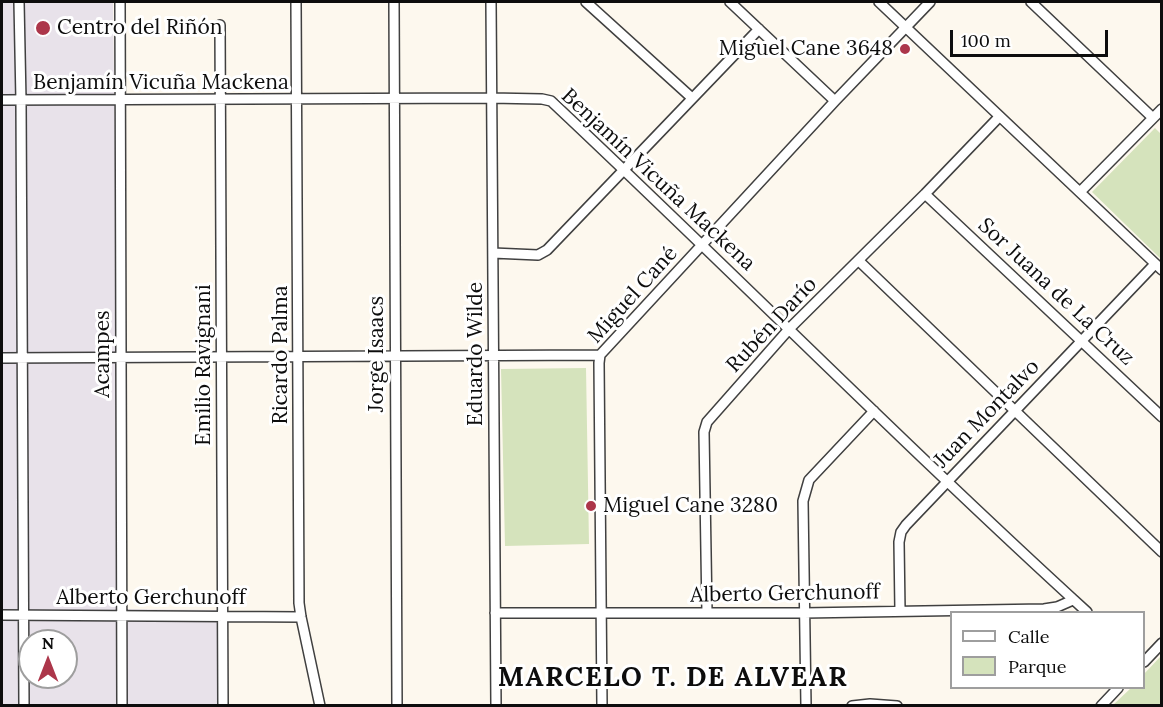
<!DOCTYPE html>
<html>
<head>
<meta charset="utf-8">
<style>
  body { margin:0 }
  #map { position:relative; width:1163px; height:707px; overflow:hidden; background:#fdf8ee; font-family:Lora,serif }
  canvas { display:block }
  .frame { position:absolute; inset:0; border:3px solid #0d0d0d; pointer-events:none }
  .legend { position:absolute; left:950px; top:611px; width:195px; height:78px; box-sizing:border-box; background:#fff; border:2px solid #9e9e9e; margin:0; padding:8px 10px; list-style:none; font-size:18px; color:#0d0d0d }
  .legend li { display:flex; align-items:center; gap:12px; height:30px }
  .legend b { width:30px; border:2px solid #9e9e9e }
  .north { position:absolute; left:18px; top:629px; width:60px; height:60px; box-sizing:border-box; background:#fff; border:2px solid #9e9e9e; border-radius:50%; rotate:0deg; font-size:16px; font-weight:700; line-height:24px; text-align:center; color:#0d0d0d }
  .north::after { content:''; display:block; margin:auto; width:21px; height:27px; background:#ac364a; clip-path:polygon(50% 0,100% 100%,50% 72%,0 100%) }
  .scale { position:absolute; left:950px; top:30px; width:158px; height:27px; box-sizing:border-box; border:3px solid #0d0d0d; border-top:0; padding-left:8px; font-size:18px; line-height:21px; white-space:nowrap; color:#0d0d0d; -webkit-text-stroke:4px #fff; paint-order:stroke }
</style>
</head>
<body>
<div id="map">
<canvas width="1163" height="707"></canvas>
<div class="frame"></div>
<ul class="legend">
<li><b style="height:8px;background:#fff"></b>Calle</li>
<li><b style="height:16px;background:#d5e3bc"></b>Parque</li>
</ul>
<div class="north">N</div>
<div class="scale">100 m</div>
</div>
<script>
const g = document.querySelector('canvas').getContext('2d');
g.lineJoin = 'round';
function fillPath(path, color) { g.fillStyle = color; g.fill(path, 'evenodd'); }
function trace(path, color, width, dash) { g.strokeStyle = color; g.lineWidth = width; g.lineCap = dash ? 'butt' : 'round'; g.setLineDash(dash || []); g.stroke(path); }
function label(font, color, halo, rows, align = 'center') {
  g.font = font + ' Lora,serif'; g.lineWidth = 6; g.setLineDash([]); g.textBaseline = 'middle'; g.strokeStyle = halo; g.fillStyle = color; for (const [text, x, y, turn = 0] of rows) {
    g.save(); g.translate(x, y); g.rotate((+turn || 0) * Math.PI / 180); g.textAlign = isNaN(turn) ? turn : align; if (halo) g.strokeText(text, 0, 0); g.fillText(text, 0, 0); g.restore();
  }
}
fillPath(new Path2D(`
  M2 2H113L121 609 217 610 218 705H2ZM30 641H66V677H30Z`), '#e8e2ea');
fillPath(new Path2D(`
  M1155 128 1161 134V259L1092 192Z
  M586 368 589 544 505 546 501 369Z
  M1161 656V705H1113L1131 688H1144V674Z`), '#d5e3bc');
const street = new Path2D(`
  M19 2 21 101 24 706
  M120 2 122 706
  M296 2 299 603 301 617 320 706
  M394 2 397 706
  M491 2 496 706
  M586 2 692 98
  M730 2 835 101
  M879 2 1162 270
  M1031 2 1153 118
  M220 25 223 706
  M2 100 491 98 542 99 551 101C731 270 905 446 1087 612
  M1080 192 1162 109
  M925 194 1162 417
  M493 253 538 255 547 250 759 29
  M859 261 1162 552
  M2 358 600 355
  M900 611 899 542 901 532 906 525 1155 264
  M495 613H804L1044 609 1057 607 1073 600
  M707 613 704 432 707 422 790 328 925 194 999 117
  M2 615 301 617
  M1144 662 1162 643
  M602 706 599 363 600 355 835 101 930 2
  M806 706 803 501 809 480 874 411
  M852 706 870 704 897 706
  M1101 706 1118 688`);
trace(street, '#404040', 12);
trace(street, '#fff', 9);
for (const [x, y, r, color] of [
  [43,28,8,"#ac364a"],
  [905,49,6,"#ac364a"],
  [591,506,6,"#ac364a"]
]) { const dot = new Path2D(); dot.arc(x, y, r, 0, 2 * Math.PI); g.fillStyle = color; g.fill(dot); trace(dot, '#fff', 2); }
label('21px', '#0d0d0d', '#fff', [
  ["Centro del Riñón",57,28],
  ["Miguel Cane 3648",893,49,"right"],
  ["Miguel Cane 3280",603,506]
], 'left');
label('21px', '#0d0d0d', '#fff', [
  ["Benjamín Vicuña Mackena",161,83],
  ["Benjamín Vicuña Mackena",658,180,43],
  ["Sor Juana de La Cruz",1056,292,43],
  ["Miguel Cané",633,295,-48],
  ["Rubén Darío",772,325,-47],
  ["Acampes",103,354,-90],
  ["Jorge Isaacs",377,354,-90],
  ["Eduardo Wilde",476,354,-90],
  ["Ricardo Palma",281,355,-90],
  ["Emilio Ravignani",204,365,-90],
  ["Juan Montalvo",987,414,-46],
  ["Alberto Gerchunoff",785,594,-1],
  ["Alberto Gerchunoff",151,598]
]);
g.letterSpacing = '1.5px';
label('bold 27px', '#0d0d0d', '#fff', [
  ["MARCELO T. DE ALVEAR",673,678]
]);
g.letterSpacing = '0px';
</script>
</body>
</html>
